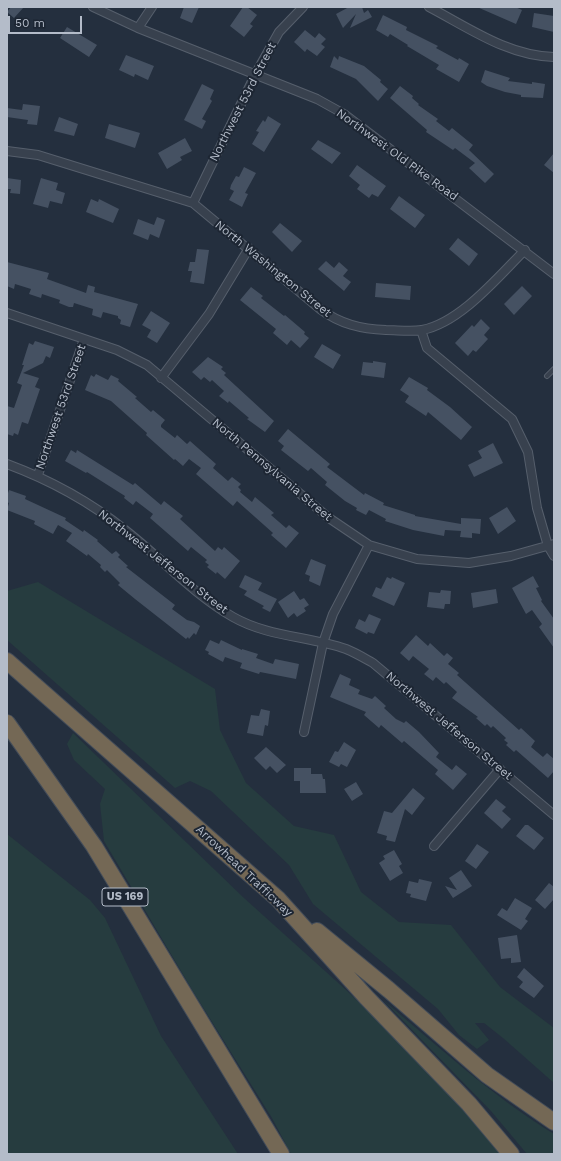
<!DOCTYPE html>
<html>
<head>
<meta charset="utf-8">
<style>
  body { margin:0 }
  #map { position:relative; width:561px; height:1161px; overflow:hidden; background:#242f3e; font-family:"Work Sans",sans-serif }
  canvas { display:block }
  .frame { position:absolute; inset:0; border:8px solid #b4bcc9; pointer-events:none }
  .scale { position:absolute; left:8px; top:16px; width:74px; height:18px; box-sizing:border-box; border:2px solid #b4bcc9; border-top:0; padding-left:5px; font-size:12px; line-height:14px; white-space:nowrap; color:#b4bcc9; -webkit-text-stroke:3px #1d2633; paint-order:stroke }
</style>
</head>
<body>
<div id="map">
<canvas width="561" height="1161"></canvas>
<div class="frame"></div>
<div class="scale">50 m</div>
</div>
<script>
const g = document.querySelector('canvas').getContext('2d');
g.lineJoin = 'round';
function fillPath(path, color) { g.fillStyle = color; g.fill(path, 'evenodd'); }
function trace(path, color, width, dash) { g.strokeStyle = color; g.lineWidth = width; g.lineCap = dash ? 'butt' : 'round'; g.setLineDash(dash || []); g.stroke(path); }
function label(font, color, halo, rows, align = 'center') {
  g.font = font + ' "Work Sans",sans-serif'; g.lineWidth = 4; g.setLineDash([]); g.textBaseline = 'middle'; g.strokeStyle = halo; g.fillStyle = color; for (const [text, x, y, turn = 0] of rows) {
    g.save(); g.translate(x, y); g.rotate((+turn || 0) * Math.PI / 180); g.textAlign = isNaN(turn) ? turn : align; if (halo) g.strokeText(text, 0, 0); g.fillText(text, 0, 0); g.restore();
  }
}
fillPath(new Path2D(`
  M38 582 215 689 220 730 246 783 294 826 334 835 361 892 399 922 451 925 500 987 554 1028V1083L503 1038 484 1023H475L489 1040 477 1049 459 1035 438 1009 313 904 289 865 211 791 190 781 175 788 7 640V591Z
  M73 733 244 898 345 989 402 1044 471 1117 502 1154H291L272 1118 194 993 104 841 100 804 105 789 74 760 67 744Z
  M7 834 90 900 105 918 161 1036 238 1154H7Z
  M383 1000C439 1047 492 1096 554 1134V1154H527L491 1111Z`), '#263c3f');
fillPath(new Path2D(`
  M11 7H24L14 18 7 12Z
  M184 7H199L192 23 180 18Z
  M243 7H247L257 15 250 24 253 26 244 37 230 26Z
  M349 7H362L364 13 368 10 372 17 350 28 356 14 343 28 336 14Z
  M477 7H515L522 10 516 24Z
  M534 13 554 16V32L532 27Z
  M383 15 407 27 406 30 438 46 436 48 458 60 459 58 469 64 459 82 436 69 439 65 407 46 408 45 390 34 388 37 376 30Z
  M67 27 97 45 89 57 60 38Z
  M305 30 315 38 319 33 326 39 321 44 325 47 317 56 307 49 305 52 294 42Z
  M126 55 154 66 148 80 135 74 134 77 119 70Z
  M334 56 338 60 339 56 364 66 381 80 380 82 388 89 378 101 356 79 330 67Z
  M485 70 510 78 508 81 532 84V82L545 84 543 98 521 97V95L505 92 487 86 481 82Z
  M202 84 214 90 210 99 212 101 202 119 206 121 202 129 184 120Z
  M400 86 413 96 412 98 419 104 418 105 438 119 436 121 449 131 452 128 473 145 469 150 494 174 485 183 469 168 475 163 455 148 453 150 426 132 427 130 390 98Z
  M23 104 40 106 37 125 27 124 28 120 7 117V108L22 110Z
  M268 116 281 124 264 152 252 144 259 132 256 131 263 120 265 122Z
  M59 117 78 124 74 136 54 131Z
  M109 124 140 133 135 148 105 138Z
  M185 138 192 151 180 157 182 160 167 169 158 153Z
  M318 140 341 153 332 164 311 149Z
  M554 153V173L544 165Z
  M357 165 386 186 378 197 372 194 369 198 357 189 360 185 349 176Z
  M244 167 256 173 245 193 248 194 242 207 229 200 234 191 230 189 231 185 236 176 239 177Z
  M7 178 21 180 20 194 10 193 11 189H7Z
  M41 178 58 183 56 190 65 193 62 204 50 201 48 208 33 204Z
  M399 196 425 215 415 228 390 209Z
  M91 199 98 202 99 199 119 209 113 223 86 212Z
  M157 217 165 220 159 238 150 234 148 240 133 234 138 219 154 225Z
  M280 223 302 241 292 252 272 232Z
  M458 238 478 254 469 266 449 249Z
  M197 249 209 250 204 284 190 282 192 271H188L190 262H195Z
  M326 261 334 268 339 262 348 270 343 276 351 282 344 291 318 269Z
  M7 262 49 273 47 279 86 293 88 285 95 287 94 292 138 304 130 327 120 324 121 320 118 318V316L103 312 101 318 92 315 93 309 74 303 73 307H69L59 303 60 300 42 294 41 298 29 294 31 289 15 284 14 289 7 286Z
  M376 283 411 286 410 300 375 297Z
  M522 286 532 296 514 315 504 304Z
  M251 287 263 296 261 298 284 316 285 315 305 332 304 334 309 338 300 348 291 340 287 345 273 333 276 329 240 300Z
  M151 311 170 323 157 343 147 337 151 330 142 325Z
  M481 319 490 328 484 335 488 339 476 352 473 350 468 356 455 343 472 325 474 327Z
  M35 341 54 347 50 358 46 356 43 363 23 373 39 378 35 387 40 389 28 424 22 422 18 435 14 433 13 436 7 434V406L14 408 22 385 17 383 24 365H22L29 343 33 345Z
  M322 344 341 355 333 369 314 357Z
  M208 357 223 367 221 369 226 373 224 375 274 421 265 432 247 419 249 418 229 401 228 403 219 396 224 391 212 380 210 382 204 377 201 380 192 372Z
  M373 361 386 363 384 378 361 375 363 362 373 363Z
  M96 374 108 380 111 375 119 379 118 381 137 397 135 398 151 412 153 410 165 420 161 425V427L175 438 177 435 187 444 190 441 216 464 213 468 228 481 232 477 241 484 238 487 241 490 240 492 252 502 255 497 274 513 271 515 286 528 289 525 299 533 286 548 271 535 273 533 237 501 233 506 196 474 201 468 189 459 183 466 175 459 174 460 146 435 147 433 111 401 85 390 91 375 94 377Z
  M409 377 428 388 427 390 450 407 472 427 461 440 428 412 426 416 405 402 409 396 400 390Z
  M288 429 330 464 327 467 364 495 365 493 384 503 383 505 415 515V516L461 524V518L481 519 480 534 472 533V538L460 537 461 531 445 530 444 536 413 530 385 521 386 519 369 510 366 515 356 510 357 508 345 501 325 485 327 482 311 468 308 471 281 450 284 446 278 441Z
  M493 443 503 463 474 477 468 465 482 458 478 451Z
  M71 450 76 453 77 450 133 485 135 483 161 505 164 501 183 516 180 519 215 551 218 547 222 550 224 547 240 561 225 579 217 572 216 574 207 567 209 565 205 562 207 560 191 547 188 551 150 518 153 514 136 501 133 505 124 498 125 496 87 472 86 473 65 461Z
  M9 490 26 496 25 499 66 518 65 520 83 532 84 530 98 540 97 541 112 554 116 551 120 555 118 557 128 566 126 567 175 605 172 609 187 620 194 622 200 626 196 635 194 633 189 639 188 637 186 639 135 599 118 585 120 583 107 570 105 572 100 567 101 565 88 554 87 556 66 541 72 533 58 525 53 534 34 524 35 521 7 510 9 503 7 502V496Z
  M507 507 516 521 498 534 489 518Z
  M311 559 326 565 320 586 309 581 310 576 305 574Z
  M245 575 262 583 258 590 277 599 270 612 262 608 264 606 244 595 247 591 239 587Z
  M533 576 539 587 536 588 542 600 541 601 554 619V648L539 627 542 624 532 610 526 614 512 588Z
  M387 577 391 579 392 577 405 583 394 606 372 596 376 587 381 589Z
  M496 589 498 603 473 608 471 593Z
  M441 590 451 591 450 604H445L444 609 427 607 429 592 440 593Z
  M294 591 300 600 304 598 309 605 304 608 306 611 297 617 294 613 288 618 278 602Z
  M369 614 381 619 374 634 368 632 367 634 355 628 359 619 365 622Z
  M416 635 428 646 430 643 444 656 447 653 453 658 448 664 459 673 457 675 519 730 521 728 535 741 531 747 543 757 547 753 554 759V771L548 778 516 750 514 752 506 745 508 743 504 740 506 738 493 726 491 728 487 724 485 726 476 718 478 717 452 698 457 692 446 682 444 684 436 677 433 681 424 674 429 669 413 656 409 661 400 653Z
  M210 640 219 644 221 640 242 650V649L258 654 256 658 273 664 275 659 299 664 296 679 260 672 259 674 240 668 242 663 225 657 223 662 208 654 209 652 205 650Z
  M340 674 351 679 349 685 360 690 358 694 372 699 375 696 386 706 384 708 396 719 404 723 406 721 419 732 439 753 436 757 452 770 456 765 467 774 453 790 435 774 438 770 404 741 402 743 381 725 379 728 364 715 366 712 330 697Z
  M261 709 270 711 268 726 265 725 263 736 247 733 251 715 259 716Z
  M344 742 356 750 347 767 341 764 339 767 329 762 335 751 338 752Z
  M266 747 286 765 277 773 270 766 266 770 254 758Z
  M294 768H311V774H322L323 779H325L326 793H300V781H294Z
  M356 782 363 794 352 801 344 789Z
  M413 788 425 798 412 815 405 809 395 842 386 840 387 836 377 833 384 811 392 813Z
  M496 799 506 807 502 811 511 819 502 829 484 813Z
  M525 825H528L544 838 534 850 516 836Z
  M477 844 489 852 476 869 465 861Z
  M394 850 402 864 399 866 403 873 390 881 379 863 385 859 383 856Z
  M461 870 472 886 453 898 445 886 457 890 449 878Z
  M419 879 432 882 426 901 410 897 411 894 406 893 409 881 418 883Z
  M549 883 554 887V899L545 909 535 900Z
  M515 898 532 908 525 919 528 921 521 930 497 915 502 908 507 911Z
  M517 935 521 962 511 963V958L501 959 498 938Z
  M524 968 544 986 534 998 519 987 523 982 517 977Z`), '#455162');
const lane = new Path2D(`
  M547 376 554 369`);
const street = new Path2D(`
  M93 7 138 28 317 99 344 114 554 274
  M429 7C469 28 508 56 554 57
  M138 28 152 7
  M7 151 38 155 193 203 320 309C340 324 361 329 386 330 397 330 411 332 422 330 460 323 498 277 525 250
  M193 203 256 73 279 32 303 7
  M7 313 117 350 147 365 329 518 369 545 417 559 469 563 511 556 554 544
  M421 330 427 348 512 419 528 452 537 508 548 546 554 556
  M161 378 209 314 249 248
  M7 464C50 480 89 501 125 530 161 558 193 594 233 617 268 637 309 636 346 649 356 653 364 658 373 663L554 815
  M38 475 84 339
  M304 732 323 643 333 614 369 545
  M434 846 500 769`);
const highway = new Path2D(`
  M7 661 278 899 366 997 469 1104 511 1154
  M7 723 94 846 281 1154
  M317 931 389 990 487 1075 554 1122`);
trace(lane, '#565f6c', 6);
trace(street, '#565f6c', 10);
trace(highway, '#434c59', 18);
trace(lane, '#38414e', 4);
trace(street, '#38414e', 8);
trace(highway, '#746855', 16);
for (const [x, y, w] of [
  [125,897,46]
]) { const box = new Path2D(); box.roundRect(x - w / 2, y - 9, w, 18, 3); g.fillStyle = '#1d2633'; g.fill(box); trace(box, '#b4bcc9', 1); }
label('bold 11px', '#b4bcc9', null, [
  ["US 169",125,897]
]);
label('12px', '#b4bcc9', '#1d2633', [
  ["Northwest 53rd Street",243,102,-63],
  ["Northwest Old Pike Road",397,155,36],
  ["North Washington Street",273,269,39],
  ["Northwest 53rd Street",61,407,-71],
  ["North Pennsylvania Street",272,470,40],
  ["Northwest Jefferson Street",163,562,38],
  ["Northwest Jefferson Street",449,726,40],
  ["Arrowhead Trafficway",244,871,43]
]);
</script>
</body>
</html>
